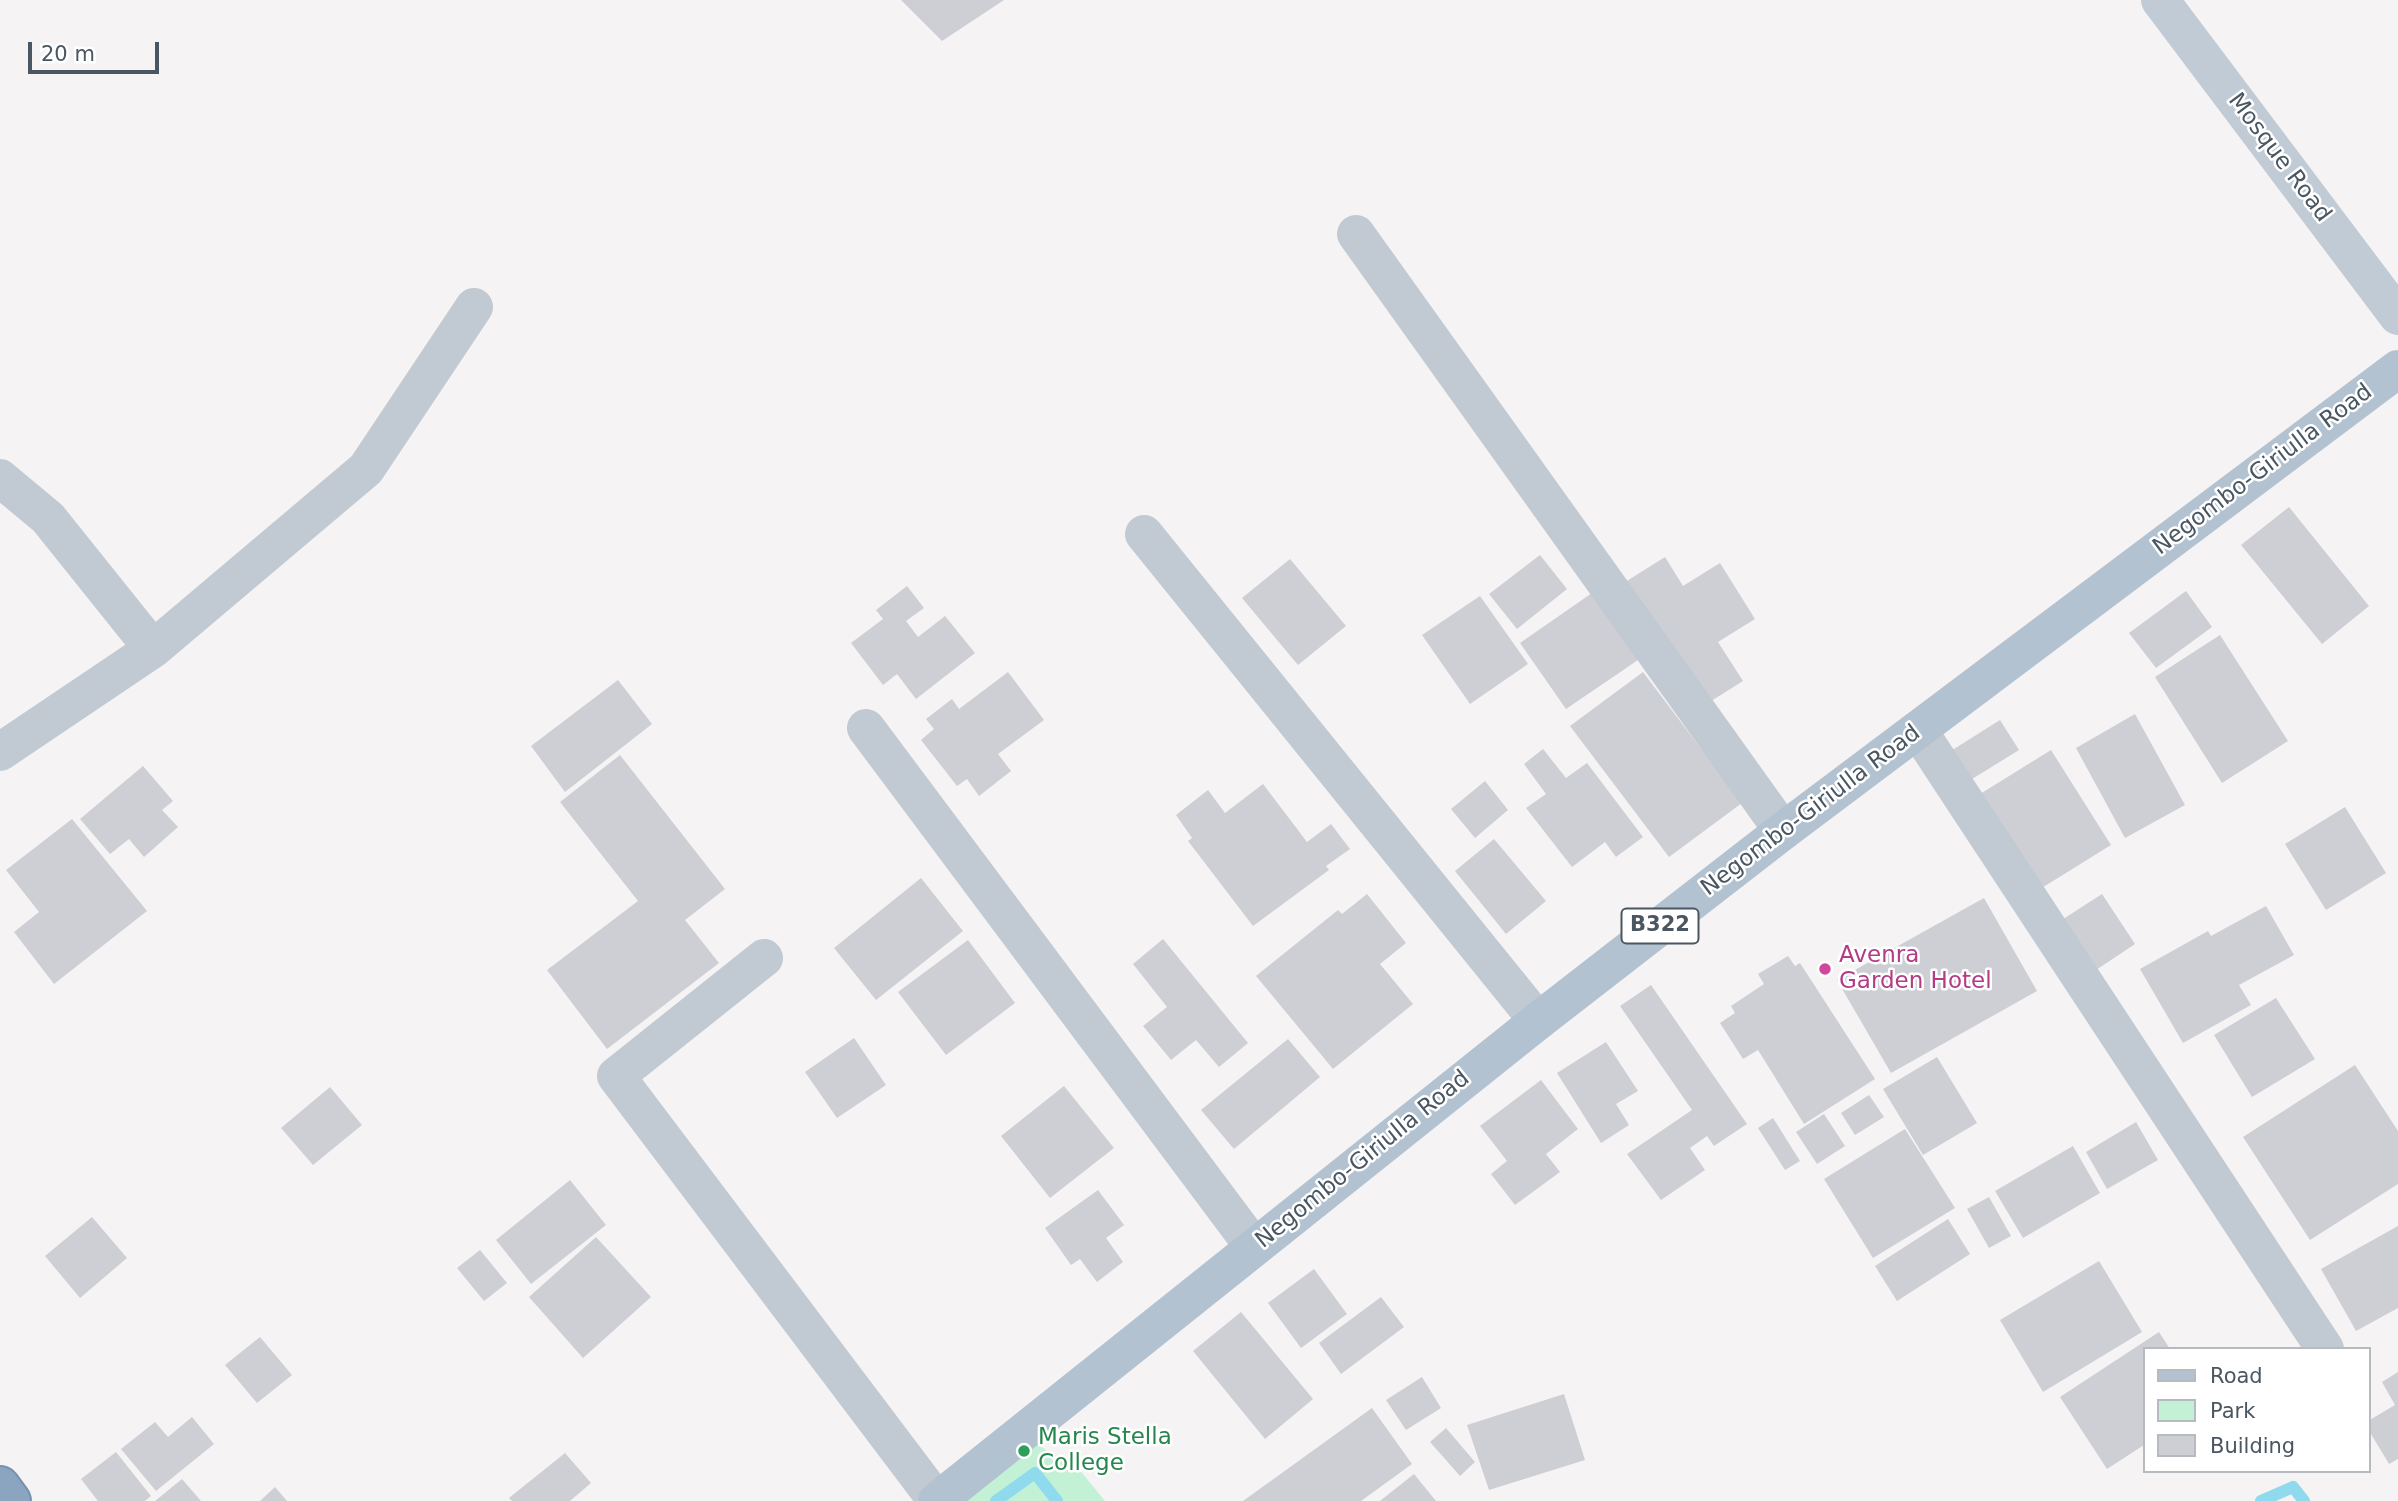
<!DOCTYPE html>
<html>
<head>
<meta charset="utf-8">
<style>
  body { margin:0 }
  #map { position:relative; width:2398px; height:1501px; overflow:hidden; background:#f5f3f3; font-family:"DejaVu Sans",sans-serif }
  canvas { display:block }
  .legend { position:absolute; left:2143px; top:1347px; width:228px; height:126px; box-sizing:border-box; background:#fff; border:2px solid #b7bbc0; margin:0; padding:9px 12px; list-style:none; font-size:21px; color:#4a5661 }
  .legend li { display:flex; align-items:center; gap:14px; height:35px }
  .legend b { width:35px; border:2px solid #b7bbc0 }
  .scale { position:absolute; left:28px; top:42px; width:131px; height:32px; box-sizing:border-box; border:4px solid #4a5661; border-top:0; padding-left:9px; font-size:21px; line-height:24px; white-space:nowrap; color:#4a5661; -webkit-text-stroke:5px #fff; paint-order:stroke }
</style>
</head>
<body>
<div id="map">
<canvas width="2398" height="1501"></canvas>
<ul class="legend">
<li><b style="height:9px;background:#b3c2d1"></b>Road</li>
<li><b style="height:19px;background:#c3f1d5"></b>Park</li>
<li><b style="height:19px;background:#cdcfd5"></b>Building</li>
</ul>
<div class="scale">20 m</div>
</div>
<script>
const g = document.querySelector('canvas').getContext('2d');
g.lineJoin = 'round';
function fillPath(path, color) { g.fillStyle = color; g.fill(path, 'evenodd'); }
function trace(path, color, width, dash) { g.strokeStyle = color; g.lineWidth = width; g.lineCap = dash ? 'butt' : 'round'; g.setLineDash(dash || []); g.stroke(path); }
function label(font, color, halo, rows, align = 'center') {
  g.font = font + ' "DejaVu Sans",sans-serif'; g.lineWidth = 5; g.setLineDash([]); g.textBaseline = 'middle'; g.strokeStyle = halo; g.fillStyle = color; for (const [text, x, y, turn = 0] of rows) {
    g.save(); g.translate(x, y); g.rotate((+turn || 0) * Math.PI / 180); g.textAlign = isNaN(turn) ? turn : align; if (halo) g.strokeText(text, 0, 0); g.fillText(text, 0, 0); g.restore();
  }
}
fillPath(new Path2D(`
  M1019 1434 1078 1468 1105 1501H937Z`), '#c3f1d5');
trace(new Path2D(`
  M996 1501 1035 1473 1057 1501
  M2261 1501 2293 1487 2304 1501`), '#90daee', 12);
fillPath(new Path2D(`
  M901 0H1004L942 41Z
  M2289 507 2369 606 2322 644 2241 545Z
  M1540 555 1567 589 1517 629 1489 594Z
  M1665 557 1683 586 1720 563 1755 619 1718 642 1743 681 1700 708 1622 584Z
  M1290 559 1346 626 1298 665 1242 598Z
  M907 586 924 608 906 621 918 637 945 616 975 653 916 699 897 674 883 685 851 643 883 619 876 610Z
  M2186 591 2212 627 2156 668 2129 633Z
  M1592 593 1638 660 1566 709 1520 643Z
  M1480 596 1528 664 1470 704 1422 635Z
  M2220 635 2288 741 2222 783 2155 677Z
  M1008 672 1044 720 998 754 1011 771 979 796 967 779 957 786 921 740 934 729 926 719 952 699 959 709Z
  M1643 672 1742 803 1669 857 1570 726Z
  M618 680 652 724 565 792 531 746Z
  M2135 714 2185 805 2125 838 2076 748Z
  M2000 720 2019 750 1964 784 1946 754Z
  M1543 749 1566 778 1587 763 1643 837 1616 857 1605 842 1572 867 1526 808 1546 794 1524 764Z
  M2051 750 2111 845 2032 894 1972 799Z
  M620 755 725 889 685 920 719 963 607 1049 547 970 638 901 560 802Z
  M143 766 173 801 162 810 178 827 144 857 129 839 110 854 80 819Z
  M1485 781 1508 810 1475 838 1451 809Z
  M1263 784 1307 842 1331 824 1350 849 1326 866 1329 870 1253 926 1188 841 1192 838 1176 815 1208 790 1225 813Z
  M2345 807 2386 873 2326 910 2285 844Z
  M72 819 147 911 54 984 14 932 39 912 6 870Z
  M1494 839 1546 901 1506 934 1455 871Z
  M921 878 963 931 876 1000 834 948Z
  M1367 894 1406 943 1380 964 1413 1004 1333 1069 1256 976 1338 910 1342 914Z
  M2102 894 2135 944 2090 974 2057 923Z
  M1984 898 2037 991 1891 1073 1837 980Z
  M2266 906 2294 955 2239 985 2251 1005 2183 1043 2140 969 2208 931 2211 936Z
  M1163 939 1248 1043 1219 1067 1196 1040 1171 1060 1143 1026 1167 1007 1133 964Z
  M968 940 1015 1003 946 1055 898 992Z
  M1788 956 1795 966 1800 963 1875 1079 1804 1124 1758 1050 1743 1059 1720 1023 1735 1013 1731 1006 1764 984 1758 974Z
  M1651 985 1747 1124 1714 1146 1707 1136 1690 1148 1705 1170 1661 1200 1627 1154 1692 1110 1620 1006Z
  M2276 998 2315 1059 2252 1097 2214 1035Z
  M854 1038 886 1085 837 1118 805 1072Z
  M1288 1039 1320 1077 1234 1149 1201 1110Z
  M1606 1042 1638 1091 1616 1104 1629 1125 1601 1143 1557 1073Z
  M1937 1057 1977 1123 1923 1155 1883 1089Z
  M2355 1065 2398 1131V1184L2310 1240 2243 1137Z
  M1541 1080 1578 1129 1546 1154 1560 1172 1515 1205 1491 1174 1507 1161 1480 1126Z
  M1064 1086 1114 1148 1050 1198 1001 1136Z
  M330 1087 362 1125 313 1165 281 1128Z
  M1869 1095 1884 1117 1855 1135 1841 1113Z
  M1824 1114 1845 1146 1817 1164 1796 1132Z
  M1773 1118 1800 1161 1785 1170 1758 1128Z
  M2136 1122 2158 1160 2107 1189 2086 1152Z
  M1905 1129 1955 1208 1873 1258 1824 1179Z
  M2073 1146 2100 1193 2023 1238 1995 1191Z
  M570 1180 606 1225 531 1284 496 1240Z
  M1098 1190 1124 1225 1106 1238 1123 1262 1097 1282 1080 1259 1071 1265 1045 1228Z
  M1989 1197 2011 1236 1989 1248 1967 1209Z
  M92 1217 127 1258 80 1298 45 1256Z
  M1948 1219 1970 1254 1897 1301 1875 1266Z
  M2398 1226V1308L2356 1331 2321 1269Z
  M596 1237 651 1297 583 1358 529 1297Z
  M480 1250 507 1283 484 1301 457 1268Z
  M2099 1261 2142 1332 2043 1392 2000 1320Z
  M1314 1269 1347 1314 1301 1348 1268 1303Z
  M1381 1297 1404 1327 1341 1374 1319 1343Z
  M1241 1312 1313 1399 1265 1439 1193 1351Z
  M2159 1332 2170 1349H2144V1445L2107 1469 2060 1397Z
  M260 1337 292 1375 257 1403 225 1365Z
  M2398 1372V1459L2389 1464 2368 1429V1421L2395 1405 2382 1382Z
  M1422 1377 1441 1408 1406 1430 1386 1400Z
  M1564 1394 1585 1460 1489 1490 1467 1425Z
  M1372 1408 1412 1464 1361 1501H1243Z
  M192 1417 214 1444 156 1491 121 1449 155 1422 168 1437Z
  M1446 1428 1475 1462 1460 1476 1430 1442Z
  M116 1452 151 1496 145 1501H98L81 1479Z
  M565 1453 591 1483 570 1501H512L509 1498Z
  M1414 1474 1436 1501H1380Z
  M182 1479 201 1501H155Z
  M275 1487 287 1501H260Z`), '#cdcfd5');
const highway = new Path2D(`
  M0 1486 11 1501`);
trace(highway, '#7690ad', 42);
trace(new Path2D(`
  M1356 234 1783 831
  M0 478 48 518 153 649
  M1144 534 1538 1021
  M866 728 1254 1247
  M1918 730 2325 1349
  M0 752 153 649 366 469 474 307
  M764 958 616 1076 937 1501`), '#c1cad2', 38);
trace(new Path2D(`
  M2160 0 2398 316`), '#c1cbd6', 38);
trace(new Path2D(`
  M937 1501 1538 1021 1783 831 2398 369`), '#b3c2d1', 38);
trace(highway, '#8ba5c1', 38);
for (const [x, y, r, color] of [
  [1825,969,7,"#d1479c"],
  [1024,1451,7,"#2e9e5b"]
]) { const dot = new Path2D(); dot.arc(x, y, r, 0, 2 * Math.PI); g.fillStyle = color; g.fill(dot); trace(dot, '#fff', 2.5); }
for (const [x, y, w] of [
  [1660,926,77]
]) { const box = new Path2D(); box.roundRect(x - w / 2, y - 17.5, w, 35, 5); g.fillStyle = '#fff'; g.fill(box); trace(box, '#4a5661', 2); }
label('bold 21px', '#4a5661', null, [
  ["B322",1660,926]
]);
label('23px', '#4a5661', '#fff', [
  ["Mosque Road",2279,158,53],
  ["Negombo-Giriulla Road",2263,470,-37],
  ["Negombo-Giriulla Road",1811,811,-37],
  ["Negombo-Giriulla Road",1363,1160,-39]
]);
label('23px', '#b23c85', '#fff', [
  ["Avenra",1839,956],
  ["Garden Hotel",1839,982]
], 'left');
label('23px', '#27864d', '#fff', [
  ["Maris Stella",1038,1438],
  ["College",1038,1464]
], 'left');
</script>
</body>
</html>
